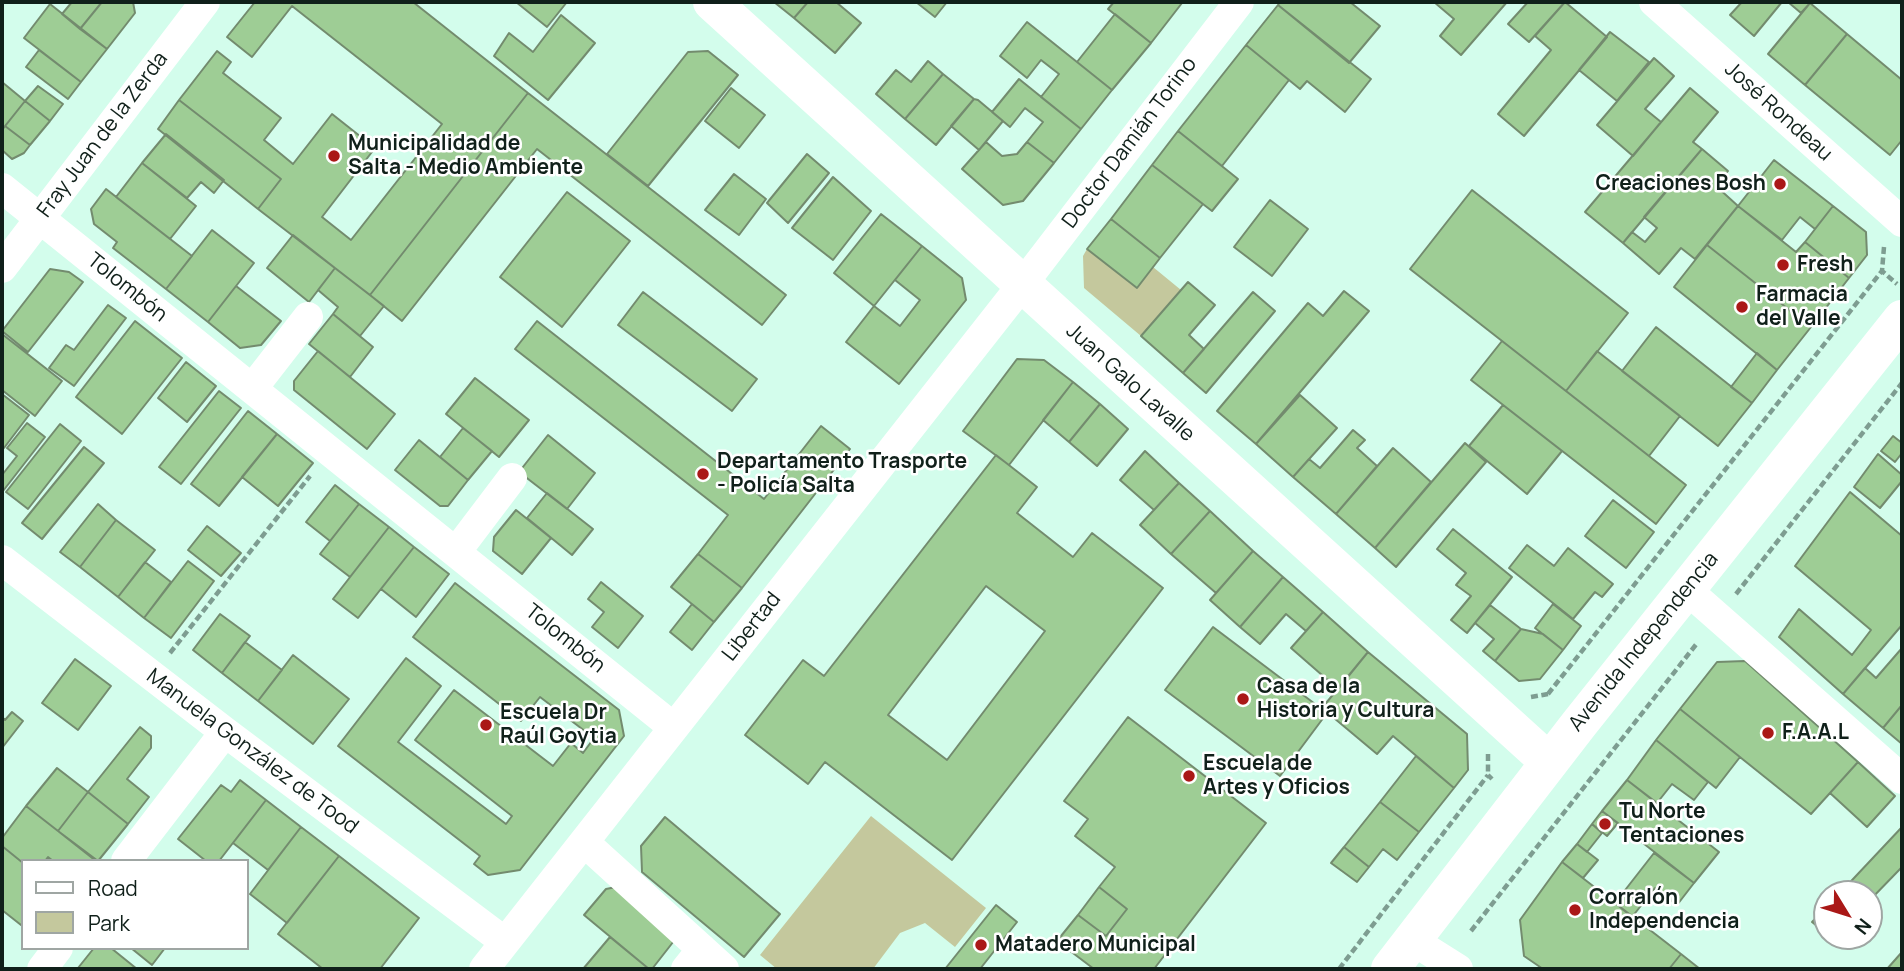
<!DOCTYPE html>
<html>
<head>
<meta charset="utf-8">
<style>
  body { margin:0 }
  #map { position:relative; width:1904px; height:971px; overflow:hidden; background:#d3fdec; font-family:Manrope,sans-serif }
  canvas { display:block }
  .frame { position:absolute; inset:0; border:4px solid #10201a; pointer-events:none }
  .legend { position:absolute; left:21px; top:859px; width:228px; height:91px; box-sizing:border-box; background:#fff; border:2px solid #9fa6a3; margin:0; padding:9px 12px; list-style:none; font-size:21px; color:#10201a }
  .legend li { display:flex; align-items:center; gap:14px; height:35px }
  .legend b { width:35px; border:2px solid #9fa6a3 }
  .north { position:absolute; left:1813px; top:880px; width:70px; height:70px; box-sizing:border-box; background:#fff; border:2px solid #9fa6a3; border-radius:50%; rotate:128deg; font-size:19px; font-weight:700; line-height:28px; text-align:center; color:#10201a }
  .north::after { content:''; display:block; margin:auto; width:24px; height:32px; background:#aa1817; clip-path:polygon(50% 0,100% 100%,50% 72%,0 100%) }
</style>
</head>
<body>
<div id="map">
<canvas width="1904" height="971"></canvas>
<div class="frame"></div>
<ul class="legend">
<li><b style="height:9px;background:#fff"></b>Road</li>
<li><b style="height:19px;background:#c4c89d"></b>Park</li>
</ul>
<div class="north">N</div>
</div>
<script>
const g = document.querySelector('canvas').getContext('2d');
g.lineJoin = 'round';
function fillPath(path, color) { g.fillStyle = color; g.fill(path, 'evenodd'); }
function trace(path, color, width, dash) { g.strokeStyle = color; g.lineWidth = width; g.lineCap = dash ? 'butt' : 'round'; g.setLineDash(dash || []); g.stroke(path); }
function label(font, color, halo, rows, align = 'center') {
  g.font = font + ' Manrope,sans-serif'; g.lineWidth = 5; g.setLineDash([]); g.textBaseline = 'middle'; g.strokeStyle = halo; g.fillStyle = color; for (const [text, x, y, turn = 0] of rows) {
    g.save(); g.translate(x, y); g.rotate((+turn || 0) * Math.PI / 180); g.textAlign = isNaN(turn) ? turn : align; if (halo) g.strokeText(text, 0, 0); g.fillText(text, 0, 0); g.restore();
  }
}
fillPath(new Path2D(`
  M1087 249 1137 288 1153 267 1181 290 1141 336 1084 288 1083 256Z
  M871 816 986 908 955 947 925 923 900 933 873 969H777L760 955Z`), '#c4c89d');
const building = new Path2D(`
  M72 2H102L80 29 62 14Z
  M102 2H133L135 13 107 49 80 29Z
  M255 2H413L528 93 370 295 258 209 281 179 179 100 217 51 231 62 223 73 281 118 264 140 293 164 332 114 375 148 322 217 351 240 442 124 292 6 252 57 227 37Z
  M516 2H567L547 27Z
  M774 2H808L794 18Z
  M808 2H836L861 23 835 53 794 18Z
  M916 2H947L935 17Z
  M1114 2H1179L1182 3 1151 43 1108 9Z
  M1280 2H1350L1380 26 1349 63 1278 5Z
  M1434 2H1507L1461 55 1440 36 1454 19Z
  M1528 2H1565L1529 42 1508 24Z
  M1565 2 1607 37 1524 136 1498 114 1551 50 1535 36Z
  M1742 2H1782L1754 36 1730 15Z
  M1788 2H1811L1801 13Z
  M1810 3 1847 34 1805 85 1768 54Z
  M50 4 107 49 81 82 24 38Z
  M1278 5 1371 79 1345 112 1307 81 1300 89 1246 45Z
  M1115 14 1151 43 1112 90 1077 62Z
  M561 15 595 43 548 100 494 56 509 33 533 52Z
  M1027 22 1112 90 1081 129 1041 97 1059 74 1041 60 1027 78 1000 56Z
  M1610 32 1649 62 1617 101 1579 70Z
  M1847 34 1902 80V140L1890 155 1805 85Z
  M1246 45 1289 80 1222 166 1178 131Z
  M39 50 81 82 68 99 26 67Z
  M708 51 738 75 648 186 607 154 688 52Z
  M1654 58 1674 76 1645 109 1661 122 1633 156 1597 125Z
  M928 61 943 74 905 119 876 94 896 70 911 82Z
  M943 74 974 99 936 145 905 119Z
  M1019 79 1081 129 1054 163 1027 142 1043 122 1025 108 1010 127 992 112Z
  M2 82 25 101 2 130Z
  M38 86 63 104 50 121 25 101Z
  M731 88 765 115 739 148 705 121Z
  M1690 88 1718 112 1693 142 1702 149 1623 243 1585 212Z
  M528 93 786 295 762 325 537 149 402 321 370 295Z
  M974 99 978 100 1003 121 979 150 951 126Z
  M179 100 281 179 258 209 158 129Z
  M25 101 50 121 30 145 5 126Z
  M5 126 30 145 24 153 12 159 2 150V130Z
  M1178 131 1238 179 1212 211 1152 165Z
  M166 134 224 180 214 193 201 182 187 198 142 163Z
  M986 142 1002 156 1017 154 1027 142 1054 163 1023 201 1003 205 962 169Z
  M1702 149 1728 171 1716 186 1738 206 1695 259 1681 248 1659 274 1623 243 1632 232 1645 242 1657 228 1644 217Z
  M807 154 829 173 788 223 767 203Z
  M1774 160 1833 206 1815 229 1800 217 1782 240 1738 206Z
  M142 163 196 206 170 239 116 197Z
  M1152 165 1203 204 1160 258 1111 219Z
  M734 174 766 199 739 235 705 210Z
  M833 177 871 211 833 260 792 228Z
  M106 189 192 256 166 289 113 248 117 242 94 224 91 209Z
  M1472 190 1628 313 1566 391 1410 269Z
  M567 192 630 241 562 327 500 277Z
  M1270 200 1308 229 1272 276 1234 247Z
  M1738 206 1796 252 1805 242 1849 278 1811 327 1707 245Z
  M1833 206 1866 232 1867 255 1849 278 1805 242Z
  M881 214 922 246 874 306 834 273Z
  M1111 219 1160 258 1137 288 1087 249Z
  M212 230 254 263 208 322 166 289Z
  M293 235 335 268 309 302 267 268Z
  M1707 245 1811 327 1777 370 1674 287Z
  M922 246 962 278 966 300 899 384 846 342 874 306 900 326 920 300 895 280Z
  M335 268 384 306 360 336 333 314 338 307 318 290Z
  M50 269 69 272 83 282 28 352 2 331Z
  M1188 282 1215 305 1189 335 1204 349 1183 373 1141 336Z
  M236 286 281 321 261 345 240 348 208 322Z
  M1344 291 1369 311 1256 444 1217 411 1308 303 1323 316Z
  M643 292 757 379 732 411 618 325Z
  M1253 292 1275 311 1206 393 1183 373Z
  M108 305 126 318 74 386 49 368 66 345 74 350Z
  M333 314 373 347 350 377 309 344Z
  M135 321 182 358 122 434 76 397Z
  M537 321 764 499 821 426 850 449 742 588 698 554 728 515 515 349Z
  M1656 327 1752 403 1718 446 1622 371Z
  M2 334 62 381 35 416 2 390Z
  M1502 341 1686 485 1656 524 1471 380Z
  M318 351 395 414 367 449 294 390V381Z
  M1597 351 1680 416 1649 456 1566 391Z
  M1757 353 1777 370 1752 403 1731 387Z
  M1017 359 1044 360 1073 382 1009 465 963 431Z
  M186 362 216 386 187 422 158 398Z
  M475 378 529 420 499 457 446 414Z
  M1073 382 1100 404 1069 442 1043 420Z
  M219 391 241 408 181 484 159 467Z
  M2 394 29 415 4 448 2 446Z
  M1300 395 1337 428 1293 477 1256 444Z
  M1100 404 1128 429 1097 466 1069 442Z
  M1503 405 1562 451 1527 494 1469 446Z
  M248 411 277 434 219 506 191 484Z
  M27 423 45 437 3 491 2 489V475L17 456 7 448Z
  M60 424 81 441 28 509 6 492Z
  M463 428 492 451 468 480 440 457Z
  M1353 430 1365 440 1357 448 1377 466 1336 514 1293 477 1309 459 1320 468Z
  M277 434 313 463 278 506 242 477Z
  M548 435 595 473 567 509 519 472Z
  M1893 436 1902 443V453L1895 462 1881 451Z
  M419 440 468 480 448 506H440L395 470Z
  M1465 443 1486 462 1396 567 1375 548Z
  M84 447 104 463 42 539 22 523Z
  M1393 448 1431 482 1375 548 1336 514Z
  M1145 451 1179 483 1154 510 1120 480Z
  M1878 454 1902 475V481L1880 508 1854 487Z
  M996 455 1037 487 1017 513 1073 557 1092 533 1163 588 952 860 825 762 808 784 745 735 803 660 824 676ZM986 586 1045 631 947 760 888 715Z
  M1179 483 1210 511 1171 554 1140 525Z
  M335 485 359 504 330 541 306 522Z
  M1850 492 1902 536V625L1843 694 1779 637 1799 609 1852 655 1871 630 1795 566Z
  M547 493 593 529 572 555 527 518Z
  M1613 500 1654 532 1626 568 1585 536Z
  M98 504 116 520 80 567 60 552Z
  M359 504 389 527 350 577 320 554Z
  M516 510 551 538 522 574 493 551 494 537Z
  M1210 511 1253 551 1216 593 1171 554Z
  M116 520 155 550 118 597 80 567Z
  M207 526 241 553 221 576 188 550Z
  M389 527 414 547 358 618 333 599Z
  M1453 529 1512 577 1467 633 1451 620 1471 596 1456 585 1466 573 1437 549Z
  M1527 545 1554 566 1568 548 1613 584 1602 597 1595 592 1573 619 1509 568Z
  M414 547 449 574 416 617 381 589Z
  M1253 551 1283 577 1240 627 1210 600Z
  M698 554 742 588 714 622 671 587Z
  M188 561 214 581 171 638 144 618Z
  M145 562 171 582 144 618 118 597Z
  M1283 577 1323 612 1306 631 1286 614 1260 644 1240 627Z
  M601 582 643 616 618 648 592 627 604 612 588 599Z
  M455 583 619 710 624 736 520 870 488 875 474 864 480 856 338 746 406 658 441 686 398 742 506 824 512 816 415 740 454 690 553 766 571 743 583 753 594 738 540 697 521 721 413 637Z
  M692 604 714 622 692 650 670 632Z
  M1553 604 1581 626 1563 650 1535 628Z
  M1490 605 1521 629 1495 661 1483 651 1494 639 1475 623Z
  M1323 612 1368 652 1338 689 1291 648Z
  M220 614 250 636 222 673 193 650Z
  M1213 627 1327 713 1280 776 1165 690Z
  M1521 629 1543 634 1563 650 1540 679 1519 681 1495 661Z
  M245 642 282 670 258 701 222 673Z
  M1902 648V705L1883 728 1843 694 1865 668 1876 678Z
  M1368 652 1467 734 1468 770 1454 788 1393 736 1377 754 1322 708Z
  M293 655 349 699 313 744 258 701Z
  M75 659 111 686 78 730 42 703Z
  M1745 661 1858 762 1811 814 1680 709 1717 662Z
  M1902 705V744L1883 728Z
  M1680 709 1740 757 1716 788 1656 740Z
  M12 712 23 721 2 748V717L5 720Z
  M1128 717 1266 823 1154 969H1094L1057 941 1078 915 1106 936 1127 909 1099 887 1115 867 1075 836 1088 819 1064 801Z
  M140 727 151 736V748L127 779 149 797 128 824 88 792Z
  M1656 740 1708 782 1694 800 1672 784 1657 803 1627 780Z
  M1416 756 1454 788 1419 832 1380 802Z
  M1858 762 1895 796 1867 827 1830 793Z
  M57 768 88 792 58 831 26 806Z
  M240 780 266 800 219 861H206L178 839 221 785 231 792Z
  M1627 780 1719 852 1694 883 1602 811Z
  M88 792 128 824 98 861 58 831Z
  M266 800 301 827 268 870 233 843Z
  M1380 802 1419 832 1397 860 1383 849 1369 867 1344 847Z
  M26 806 58 831 96 861H53L48 857 45 861H23V863L2 846V838Z
  M1602 811 1618 823 1607 836 1592 824Z
  M665 817 780 914 744 957 642 872 641 846Z
  M1592 824 1602 833 1587 852 1577 844Z
  M301 827 339 856 287 923 250 894Z
  M1902 827V867L1869 901V894H1839Z
  M1577 844 1598 860 1583 878 1562 862Z
  M2 846 23 863V923L21 925 2 910Z
  M1344 847 1369 867 1357 882 1331 863Z
  M1654 853 1694 883 1677 905 1655 888 1632 917 1615 903Z
  M339 856 419 918 380 969H323L278 934Z
  M1562 862 1681 954 1669 969H1543L1524 956 1520 920Z
  M621 886 677 937 652 969H649L584 915 606 889Z
  M1099 887 1127 909 1106 936 1078 915Z
  M996 905 1017 922 980 969H945Z
  M1827 907V934L1812 922Z
  M610 937 649 969H583Z
  M94 948H111L137 969H79L78 968Z
  M131 948H165L152 965Z
  M1902 952V969H1887Z
  M1681 954 1700 969H1669Z`);
fillPath(building, '#9ecd95');
trace(building, '#738b6e', 2);
trace(new Path2D(`
  M1884 247 1882 271 1897 284
  M1736 594 1902 383
  M170 653 310 476
  M1548 694 1882 271
  M1531 697 1548 694 1549 695
  M1488 754V775L1492 779
  M1471 931 1698 642
  M1339 969 1488 775`), '#7e9d91', 4.5, [7, 3.5]);
trace(new Path2D(`
  M1654 2 1902 222
  M2 188 673 727
  M2 268 205 2
  M252 389 308 317
  M456 552 512 478
  M2 560 225 732 505 942
  M1686 589 1902 779
  M584 842 724 969
  M126 861 225 732
  M1412 940 1458 969
  M42 969 58 948
  M484 969 1022 285 1239 2
  M686 969 702 949`), '#fff', 30);
trace(new Path2D(`
  M712 2 1549 762`), '#fff', 38);
trace(new Path2D(`
  M1390 969 1579 724 1902 319`), '#fff', 38);
for (const [x, y, r, color] of [
  [334,156,7,"#aa1817"],
  [1780,184,7,"#aa1817"],
  [1783,265,7,"#aa1817"],
  [1742,307,7,"#aa1817"],
  [703,474,7,"#aa1817"],
  [1243,699,7,"#aa1817"],
  [486,725,7,"#aa1817"],
  [1768,733,7,"#aa1817"],
  [1189,776,7,"#aa1817"],
  [1605,824,7,"#aa1817"],
  [1575,910,7,"#aa1817"],
  [981,945,7,"#aa1817"]
]) { const dot = new Path2D(); dot.arc(x, y, r, 0, 2 * Math.PI); g.fillStyle = color; g.fill(dot); trace(dot, '#fff', 2.5); }
label('21px', '#10201a', '#fff', [
  ["José Rondeau",1778,112,42],
  ["Fray Juan de la Zerda",103,135,-53],
  ["Doctor Damián Torino",1130,143,-53],
  ["Tolombón",127,288,39],
  ["Juan Galo Lavalle",1130,383,42],
  ["Libertad",752,627,-52],
  ["Tolombón",565,639,39],
  ["Avenida Independencia",1644,642,-51],
  ["Manuela González de Tood",252,752,37]
]);
label('bold 21px', '#10201a', '#fff', [
  ["Municipalidad de",348,144],
  ["Salta - Medio Ambiente",348,168],
  ["Creaciones Bosh",1766,184,"right"],
  ["Fresh",1797,265],
  ["Farmacia",1756,295],
  ["del Valle",1756,319],
  ["Departamento Trasporte",717,462],
  ["- Policía Salta",717,486],
  ["Casa de la",1257,687],
  ["Historia y Cultura",1257,711],
  ["Escuela Dr",500,713],
  ["Raúl Goytia",500,737],
  ["F.A.A.L",1782,733],
  ["Escuela de",1203,764],
  ["Artes y Oficios",1203,788],
  ["Tu Norte",1619,812],
  ["Tentaciones",1619,836],
  ["Corralón",1589,898],
  ["Independencia",1589,922],
  ["Matadero Municipal",995,945]
], 'left');
</script>
</body>
</html>
